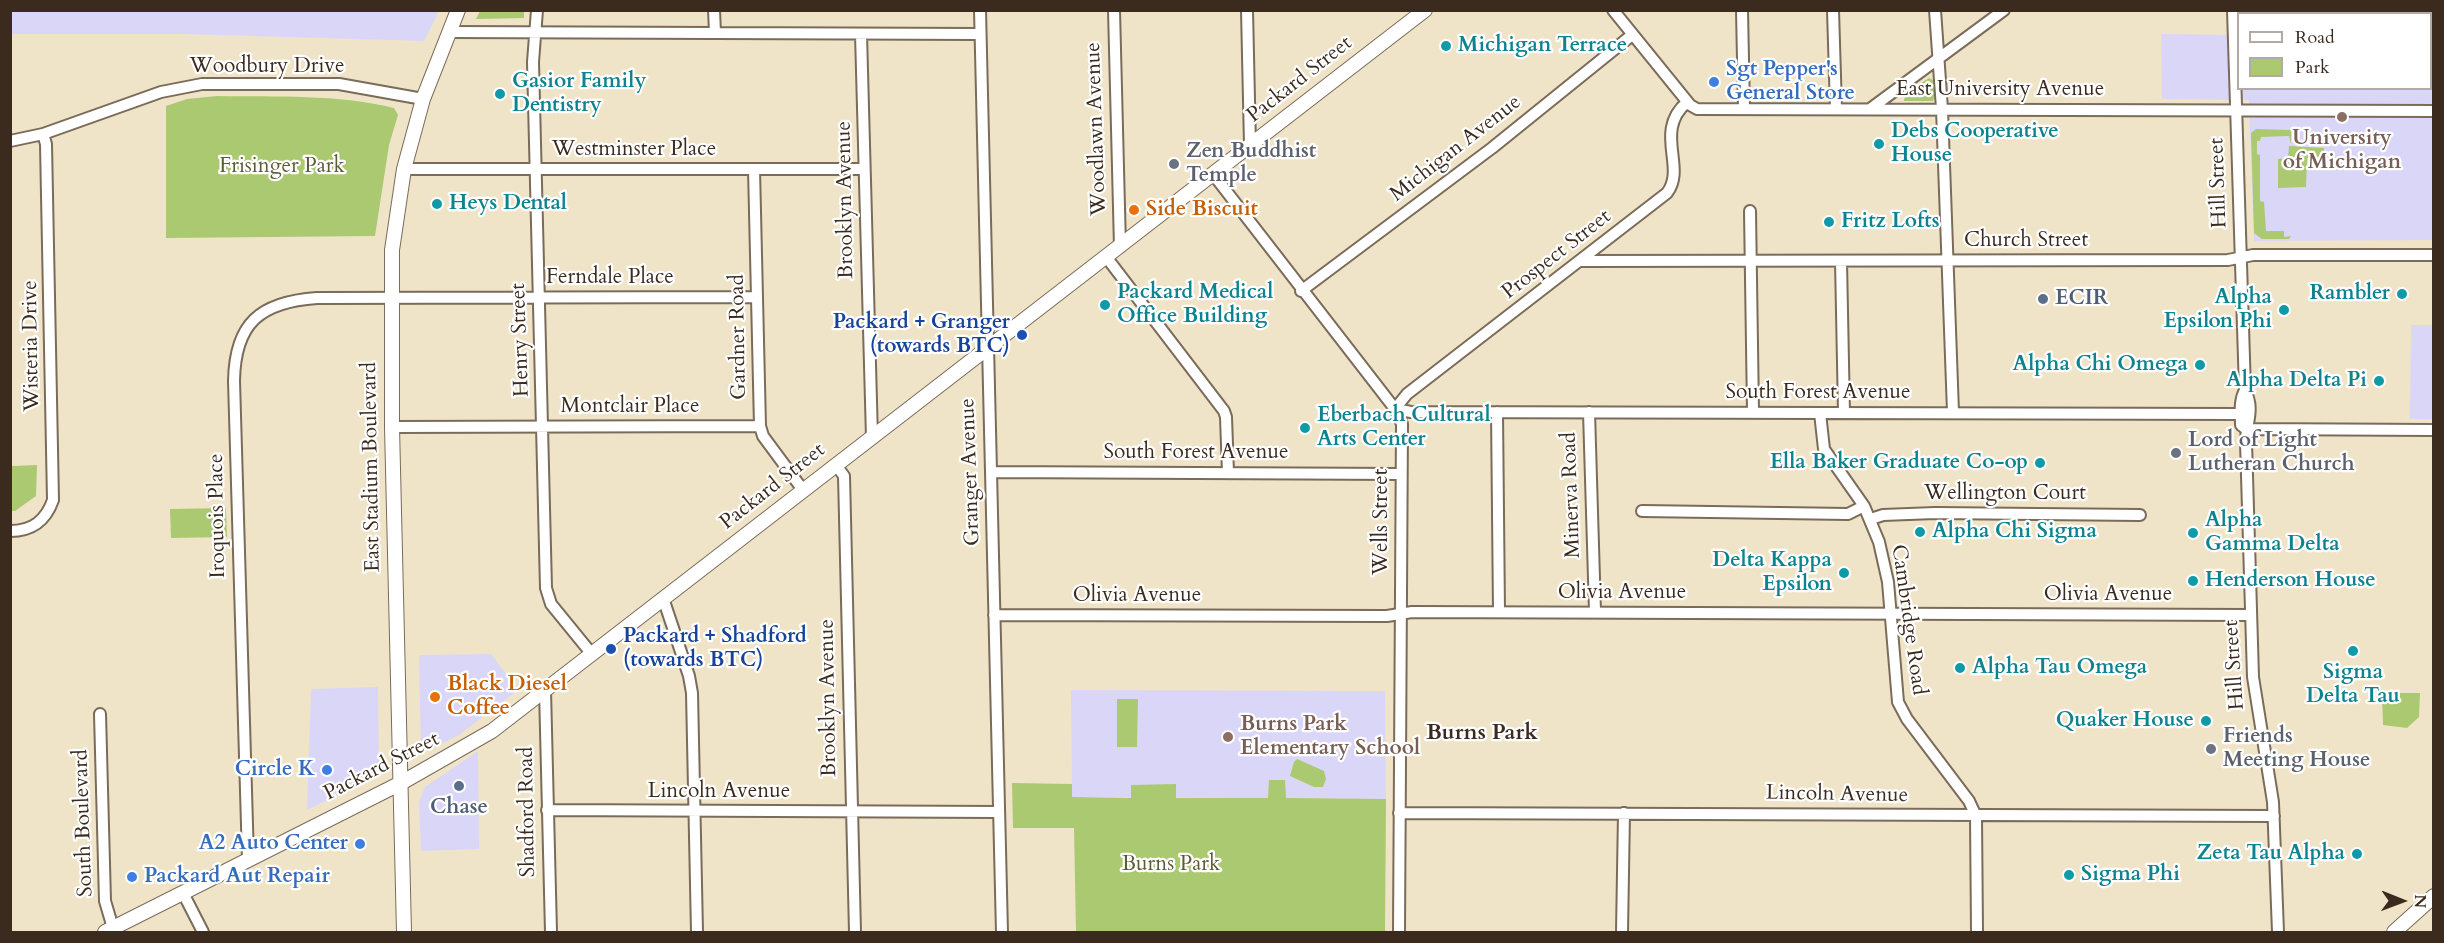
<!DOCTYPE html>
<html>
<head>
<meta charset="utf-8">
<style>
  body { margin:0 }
  #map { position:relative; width:2444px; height:943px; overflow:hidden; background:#f0e4c8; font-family:Cardo,serif }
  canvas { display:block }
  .frame { position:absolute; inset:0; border:12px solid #3b2a1e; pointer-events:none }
  .legend { position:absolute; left:2237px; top:12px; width:195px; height:78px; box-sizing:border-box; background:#fff; border:2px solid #b1aaa5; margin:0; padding:8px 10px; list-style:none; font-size:18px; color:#3b2a1e }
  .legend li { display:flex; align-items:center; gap:12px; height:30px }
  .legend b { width:30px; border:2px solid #b1aaa5 }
  .north { position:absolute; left:2372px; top:871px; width:60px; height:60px; -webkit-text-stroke:4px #fff; paint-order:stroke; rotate:91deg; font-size:16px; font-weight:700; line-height:24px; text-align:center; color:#3b2a1e }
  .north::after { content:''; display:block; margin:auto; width:21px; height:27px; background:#3b2a1e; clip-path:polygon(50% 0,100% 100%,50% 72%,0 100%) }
</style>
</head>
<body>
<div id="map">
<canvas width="2444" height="943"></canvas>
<div class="frame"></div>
<ul class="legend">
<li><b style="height:8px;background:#fff"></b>Road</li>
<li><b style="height:16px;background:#abc970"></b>Park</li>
</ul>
<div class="north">N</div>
</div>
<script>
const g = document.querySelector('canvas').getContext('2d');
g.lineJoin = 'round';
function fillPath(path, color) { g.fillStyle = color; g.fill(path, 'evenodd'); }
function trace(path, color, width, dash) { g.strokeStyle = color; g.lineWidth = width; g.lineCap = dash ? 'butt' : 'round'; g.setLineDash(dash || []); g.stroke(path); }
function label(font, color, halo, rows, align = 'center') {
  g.font = font + ' Cardo,serif'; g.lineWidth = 4.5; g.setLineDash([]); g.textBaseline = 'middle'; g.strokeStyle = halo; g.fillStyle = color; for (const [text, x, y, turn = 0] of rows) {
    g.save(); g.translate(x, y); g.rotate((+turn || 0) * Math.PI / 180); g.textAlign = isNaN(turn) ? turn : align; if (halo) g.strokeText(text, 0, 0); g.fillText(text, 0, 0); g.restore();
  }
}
fillPath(new Path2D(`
  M10 11 11 10 439 11 424 41 185 34H11Z
  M2241 11H2433V240L2254 241 2249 100 2162 99 2161 34 2238 35V88H2430V14H2241Z
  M2411 325H2433V419H2410Z
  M491 654 518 690 459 735 421 754 419 655Z
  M378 687 379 775 307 810 311 689Z
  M1071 690 1385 691 1386 799 1072 797Z
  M478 751 479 849 421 851 419 802 425 787Z`), '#dad6f7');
fillPath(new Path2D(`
  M480 11H524V18L476 19Z
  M1929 78 1933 80 1935 95 1933 101H1904L1905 94Z
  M217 96C277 97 336 94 394 108L398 115 389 145 375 236 166 238V106L187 99Z
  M2256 129 2291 130V144L2289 136 2261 137 2260 141H2257V154L2260 155V201L2264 202 2266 231H2284V237L2291 236 2289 239H2262L2254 233 2251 133Z
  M2289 146 2324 148V157L2307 158 2306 187 2278 188V159L2288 158Z
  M37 465 36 496 15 511H11V466Z
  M226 508 227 537 171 538 170 509Z
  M2382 693H2420L2419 717 2407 728 2383 725Z
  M1117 699H1138L1137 747H1117Z
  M1297 759 1324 771 1326 779 1323 787H1314L1290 776 1294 762Z
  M1269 780H1285L1286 798 1386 799 1385 932H1076L1074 828H1013L1012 783 1072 784V797L1131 798V785L1176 784V798H1268Z`), '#abc970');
const minor = new Path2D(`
  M537 10 533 62 546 588 551 604 591 653
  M714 10 715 33
  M980 10 1002 932
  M1114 10 1120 247
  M1247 10 1250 145
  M1613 10 1690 105 1697 109 2434 111
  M1742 10 1744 109
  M1833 10 1836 109
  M1935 10 1942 109 1953 412
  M2233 10 2245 390C2255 411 2246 421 2246 442L2253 677 2273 802 2278 932
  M449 32 980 34
  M861 34 872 438
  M1870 109 2004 10
  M10 141 43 134 161 92 202 84H339L423 99
  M404 169H864
  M754 169 760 426 763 436 803 490
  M1213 174 1395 409 1402 424 1399 932
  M1750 211 1753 412
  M1107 258 1224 411 1226 417 1228 473
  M1582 261 2228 260 2253 255H2434
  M1841 261 1844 413
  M1301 291 1492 148 1632 35
  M2245 390C2239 401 2241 412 2241 425L2246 429
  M1395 409 1411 412 2241 414
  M1395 409 1407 394 1667 193C1687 167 1653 132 1687 102
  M1497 412 1499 612
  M1589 412 1595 612
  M1820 413 1824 449 1864 506 1879 542 1888 582 1898 702 1907 719 1969 801 1976 816 1977 932
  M392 427 760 426
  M2246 429 2434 430
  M836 465 844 476 855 932
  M991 472 1401 474
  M1642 511 1848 514 1864 506
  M1871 519 1883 515 1935 513 2140 515
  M10 531C33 531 46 520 53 500L46 144 43 134
  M663 598 689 676 692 693 697 932
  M994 615 1387 616 1412 612 2251 615
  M545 690 551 932
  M100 714 105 901 113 928
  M547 810 999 812
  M1399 813 2274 816
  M248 859 234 381C235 323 260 302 317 298L757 297
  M183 893 203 932
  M1622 932 1624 813`);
const major = new Path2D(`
  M105 932 401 783 492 731 1425 10
  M404 932 392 427V250L404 169 423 99 458 10
  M2394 932 2434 896`);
trace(minor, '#7a6b5a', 14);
trace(major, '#7a6b5a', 16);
trace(minor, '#fff', 10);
trace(major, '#fff', 14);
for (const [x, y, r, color] of [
  [1446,46,6,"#0f9aa8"],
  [1714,82,6,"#3f7fe0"],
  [500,94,6,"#0f9aa8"],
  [2342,117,6,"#8d6e63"],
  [1879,144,6,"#0f9aa8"],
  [1174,164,6,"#6b7280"],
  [437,204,6,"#0f9aa8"],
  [1134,210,6,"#e8710a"],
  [1829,222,6,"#0f9aa8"],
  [2402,294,6,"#0f9aa8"],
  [2043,299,6,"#5c6f8a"],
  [1105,305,6,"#0f9aa8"],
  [2284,310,6,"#0f9aa8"],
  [1022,335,6,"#1a4fb4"],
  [2200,365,6,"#0f9aa8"],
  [2379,381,6,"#0f9aa8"],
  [1305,428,6,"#0f9aa8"],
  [2176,453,6,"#6b7280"],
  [2040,463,6,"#0f9aa8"],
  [1920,532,6,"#0f9aa8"],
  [2193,533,6,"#0f9aa8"],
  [1844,573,6,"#0f9aa8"],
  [2193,581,6,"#0f9aa8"],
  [611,649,6,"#1a4fb4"],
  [2353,651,6,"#0f9aa8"],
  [1960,668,6,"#0f9aa8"],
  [435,697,6,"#e8710a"],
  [2206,721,6,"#0f9aa8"],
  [1228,737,6,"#8d6e63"],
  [2211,749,6,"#6b7280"],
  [327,770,6,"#3f7fe0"],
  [459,786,6,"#5c6f8a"],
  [360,844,6,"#3f7fe0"],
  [2357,854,6,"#0f9aa8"],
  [2069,875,6,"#0f9aa8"],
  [132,877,6,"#3f7fe0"]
]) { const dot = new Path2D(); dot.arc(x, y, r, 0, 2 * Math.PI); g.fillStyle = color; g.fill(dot); trace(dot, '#fff', 2); }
label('bold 21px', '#0d838f', '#fff', [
  ["Michigan Terrace",1458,46],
  ["Gasior Family",512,82],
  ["Dentistry",512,106],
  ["Debs Cooperative",1891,132],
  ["House",1891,156],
  ["Heys Dental",449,204],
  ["Fritz Lofts",1841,222],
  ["Packard Medical",1117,293],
  ["Office Building",1117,317],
  ["Rambler",2390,294,"right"],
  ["Alpha",2272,298,"right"],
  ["Epsilon Phi",2272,322,"right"],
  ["Alpha Chi Omega",2188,365,"right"],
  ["Alpha Delta Pi",2367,381,"right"],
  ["Eberbach Cultural",1317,416],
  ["Arts Center",1317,440],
  ["Ella Baker Graduate Co-op",2028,463,"right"],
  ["Alpha",2205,521],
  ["Gamma Delta",2205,545],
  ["Alpha Chi Sigma",1932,532],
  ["Delta Kappa",1832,561,"right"],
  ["Epsilon",1832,585,"right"],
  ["Henderson House",2205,581],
  ["Alpha Tau Omega",1972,668],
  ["Sigma",2353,673,"center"],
  ["Delta Tau",2353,697,"center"],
  ["Quaker House",2194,721,"right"],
  ["Zeta Tau Alpha",2345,854,"right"],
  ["Sigma Phi",2081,875]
], 'left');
label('21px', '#3b2a1e', '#fff', [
  ["Woodbury Drive",267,67],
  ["Packard Street",1300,80,-38],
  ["East University Avenue",2000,90],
  ["Woodlawn Avenue",1097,129,-92],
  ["Michigan Avenue",1456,149,-38],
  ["Westminster Place",634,150],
  ["Hill Street",2219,183,-92],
  ["Brooklyn Avenue",846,200,-91],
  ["Church Street",2026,241],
  ["Prospect Street",1557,255,-38],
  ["Ferndale Place",610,278],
  ["Gardner Road",739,337,-91],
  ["Henry Street",521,340,-92],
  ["Wisteria Drive",32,346,-91],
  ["South Forest Avenue",1818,393],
  ["Montclair Place",630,407],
  ["South Forest Avenue",1196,453],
  ["East Stadium Boulevard",372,467,-91],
  ["Granger Avenue",971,472,-92],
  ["Packard Street",773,487,-38],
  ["Wellington Court",2005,494],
  ["Minerva Road",1572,495,-92],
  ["Iroquois Place",218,516,-91],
  ["Wells Street",1382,522,-90],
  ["Olivia Avenue",1622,593],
  ["Olivia Avenue",2108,595],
  ["Olivia Avenue",1137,596],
  ["Cambridge Road",1908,620,82],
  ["Hill Street",2235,665,-94],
  ["Brooklyn Avenue",829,698,-91],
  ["Packard Street",382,767,-27],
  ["Lincoln Avenue",719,792],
  ["Lincoln Avenue",1837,795,1],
  ["Shadford Road",528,812,-91],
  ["South Boulevard",84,823,-92]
]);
label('bold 21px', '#366cbe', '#fff', [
  ["Sgt Pepper's",1726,70],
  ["General Store",1726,94],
  ["Circle K",315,770,"right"],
  ["A2 Auto Center",348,844,"right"],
  ["Packard Aut Repair",144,877]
], 'left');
label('bold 21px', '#785e54', '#fff', [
  ["University",2342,139],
  ["of Michigan",2342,163],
  ["Burns Park",1240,725,"left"],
  ["Elementary School",1240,749,"left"]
]);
label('bold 21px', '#5b616d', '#fff', [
  ["Zen Buddhist",1186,152],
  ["Temple",1186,176],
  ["Lord of Light",2188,441],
  ["Lutheran Church",2188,465],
  ["Friends",2223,737],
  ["Meeting House",2223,761]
], 'left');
label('21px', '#5d5a37', '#fff', [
  ["Frisinger Park",282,167],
  ["Burns Park",1171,865]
]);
label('bold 21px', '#c56008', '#fff', [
  ["Side Biscuit",1146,210],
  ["Black Diesel",447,685],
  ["Coffee",447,709]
], 'left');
label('bold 21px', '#4e5e75', '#fff', [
  ["ECIR",2055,299],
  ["Chase",459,808,"center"]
], 'left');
label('bold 21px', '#164399', '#fff', [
  ["Packard + Granger",1010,323],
  ["(towards BTC)",1010,347],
  ["Packard + Shadford",623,637,"left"],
  ["(towards BTC)",623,661,"left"]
], 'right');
label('bold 22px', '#3b2a1e', '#fff', [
  ["Burns Park",1482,734]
]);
</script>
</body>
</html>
